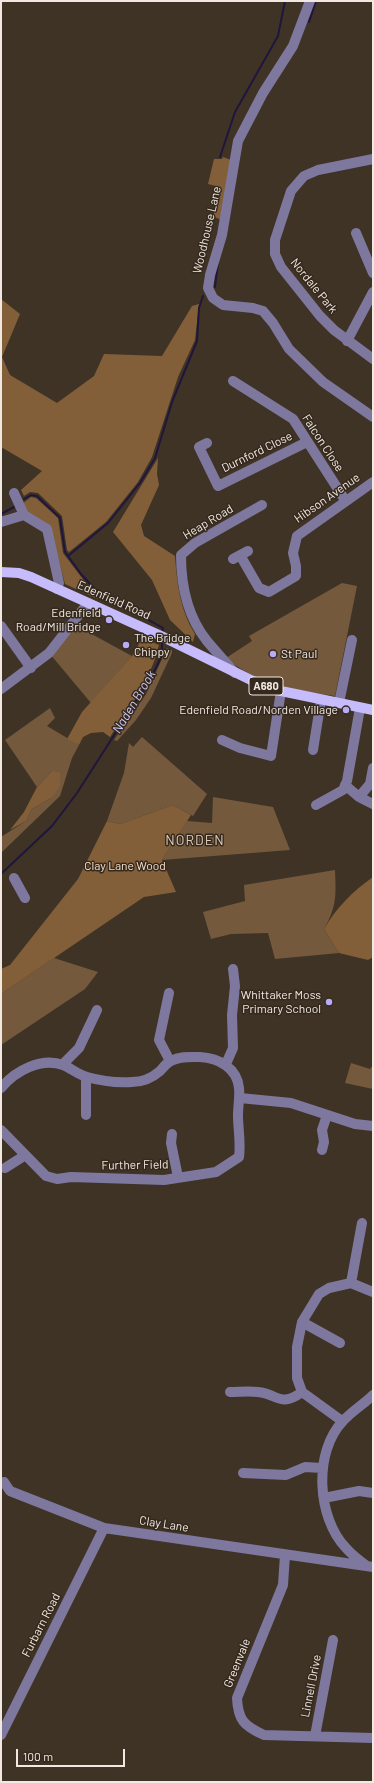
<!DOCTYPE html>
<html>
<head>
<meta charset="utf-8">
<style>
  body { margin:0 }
  #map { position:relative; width:374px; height:1783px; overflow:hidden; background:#3f3326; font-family:Barlow,sans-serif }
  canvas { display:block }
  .frame { position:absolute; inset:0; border:2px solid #f1e9e1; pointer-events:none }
  .scale { position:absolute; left:16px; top:1749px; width:109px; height:18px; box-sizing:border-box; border:2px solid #f1e9e1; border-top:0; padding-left:5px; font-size:12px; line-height:14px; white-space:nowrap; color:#f1e9e1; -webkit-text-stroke:3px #35291d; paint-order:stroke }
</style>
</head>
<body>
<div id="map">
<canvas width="374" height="1783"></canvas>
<div class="frame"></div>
<div class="scale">100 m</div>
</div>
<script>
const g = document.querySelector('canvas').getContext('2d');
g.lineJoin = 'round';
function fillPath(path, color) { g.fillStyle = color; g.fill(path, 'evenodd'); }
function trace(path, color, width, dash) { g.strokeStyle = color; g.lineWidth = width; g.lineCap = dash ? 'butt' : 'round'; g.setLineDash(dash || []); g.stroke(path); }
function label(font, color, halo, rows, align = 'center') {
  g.font = font + ' Barlow,sans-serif'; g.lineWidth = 3; g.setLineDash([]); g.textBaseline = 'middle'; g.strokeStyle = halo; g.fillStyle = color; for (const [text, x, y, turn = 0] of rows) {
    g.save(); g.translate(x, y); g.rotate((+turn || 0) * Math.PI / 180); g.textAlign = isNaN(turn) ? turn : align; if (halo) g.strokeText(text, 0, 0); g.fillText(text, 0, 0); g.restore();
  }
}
fillPath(new Path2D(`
  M342 583 357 586 335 696C299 691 254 683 226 658L252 641 249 636Z
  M75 625 132 656 91 703 50 654Z
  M167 648 172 650V653L151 698 136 720 117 741 114 740 146 694Z
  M50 708 55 718 47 726 79 745 72 758 60 796 1 853V837L26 821 32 809 51 798 52 771 37 787 5 740Z
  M142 737 207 794 193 816 173 805 120 824 107 821 124 773 129 743 133 747Z
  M213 797 273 807 290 850 162 860 187 821 212 823Z
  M335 870C336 896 337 906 324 929L339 953 275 959 268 933 231 934 211 939 203 912 245 901 244 885Z
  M54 958 98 972 85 989 1 1045V994Z
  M351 1063 370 1069 373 1065V1089L345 1083Z`), '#75593c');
fillPath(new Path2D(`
  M223 157 231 160 220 219 213 217 220 187 208 184 214 159H222Z
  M1 299 20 314 2 357 10 375 57 403 94 376 104 354 162 356 192 306 199 304 195 340 178 377 152 457 138 482 106 522 69 552 67 550 62 516 38 493 30 492 24 496 21 490 42 471 1 447Z
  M158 458 157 474 159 485 141 525 144 536 175 556C177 584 180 610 195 634L193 642 170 620 152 580 113 532Z
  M31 497 36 498 58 518 63 553 98 599 65 584 50 528 26 512 22 504Z
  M145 639 159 645C151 679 129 708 110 737L103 732 91 733 83 737 79 745 67 739 82 712 132 656 140 642Z
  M52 771 60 773V786L51 798 32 809 26 821 10 830 24 812 37 787Z
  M173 805 191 815 162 860 176 892 144 897 1 994V969L10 965 78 879 107 821 120 824Z
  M373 877V957L368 960 339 953 324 929C336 908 353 891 373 877Z`), '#835f39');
trace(new Path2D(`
  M309 22 316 1
  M220 157 235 112 278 36 285 1
  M215 287 218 263
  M24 499 31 495 37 496 60 518 65 552 81 574 102 597 131 610 163 628 162 633
  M1 514 14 507
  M68 556 108 523 140 483 155 458 172 402 197 341 199 308 203 296
  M1 874 52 826 77 793 152 676 162 655V640`), '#20163d', 2);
trace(new Path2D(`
  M310 1 293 46 263 93 238 141 222 235 210 275 208 288 213 298 223 305 253 308 263 311 273 323 289 349 323 382 373 417
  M373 159 318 170 304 176 291 191 275 240V254L281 267 320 316 334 330 373 359
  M356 233 373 273
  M347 341 373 292
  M233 381 293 419 345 500
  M207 443 199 447 218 486 307 442
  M14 493 24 515 47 529 59 583 57 589
  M1 522 24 515
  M240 555 259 588 269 592 296 576V566L293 553 297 536 373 482
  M233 559 248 551
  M1 626 31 668
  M235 673C226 662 216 652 207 641 187 616 181 586 181 555L195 543 262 505
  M1 689 49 653 88 603
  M339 703 352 640
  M222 740 240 748 271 756 281 691
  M313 750 321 700
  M345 785 359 797 373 804
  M359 797 370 784 373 768
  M316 805 343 790 347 781 360 708
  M14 878 25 898
  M169 993 159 1040 170 1061
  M226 1064 233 1048 232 1015 235 986 233 969
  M62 1065 79 1048 97 1010
  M86 1077V1115
  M1 1088C15 1071 41 1057 63 1065 71 1068 78 1075 87 1077 101 1081 117 1083 132 1082 142 1082 152 1078 160 1071 163 1068 166 1063 171 1061 180 1056 191 1057 200 1057 219 1058 237 1068 239 1088 240 1097 238 1106 238 1115 238 1129 241 1143 239 1157L216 1172 164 1180 71 1177 57 1179 46 1176 1 1130
  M240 1098 291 1103 355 1124 373 1126
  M172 1134 171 1143 178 1177
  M322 1150 324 1142 322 1130 327 1115
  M5 1168 24 1156
  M351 1283 362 1223
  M302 1322 340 1343
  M230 1392C239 1392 249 1391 258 1392 278 1394 280 1408 302 1392
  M342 1421 302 1392 297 1378V1347L302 1322 319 1294 329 1288 351 1283 373 1292
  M243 1473 286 1475 305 1467 322 1468
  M4 1482 10 1491 104 1528 373 1567
  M324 1498 359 1491 373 1493
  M285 1555 283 1585 237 1698C238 1720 244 1726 264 1735L373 1738
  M367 1566C360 1561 352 1555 346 1548 317 1518 313 1452 343 1421 352 1411 364 1404 373 1395
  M1 1735 104 1528
  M315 1736 333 1640`), '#7e789f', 10);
trace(new Path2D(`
  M1 572 19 573 31 577 159 635 253 681 281 691 373 710`), '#c6bcfc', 10);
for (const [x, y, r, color] of [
  [109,620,4,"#b8abf7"],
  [126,645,4,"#b8abf7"],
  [273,654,4,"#b8abf7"],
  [346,710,4,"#b8abf7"],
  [329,1002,4,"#b8abf7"]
]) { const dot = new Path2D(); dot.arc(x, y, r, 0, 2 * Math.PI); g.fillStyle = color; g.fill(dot); trace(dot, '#35291d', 1.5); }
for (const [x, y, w] of [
  [266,686,34]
]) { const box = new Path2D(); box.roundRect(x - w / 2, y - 9, w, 18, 3); g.fillStyle = '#35291d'; g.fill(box); trace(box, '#f1e9e1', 1); }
label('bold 11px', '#f1e9e1', null, [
  ["A680",266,686]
]);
label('12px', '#f1e9e1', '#35291d', [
  ["Woodhouse Lane",207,230,-77],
  ["Nordale Park",314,286,51],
  ["Falcon Close",323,443,57],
  ["Durnford Close",257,452,-26],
  ["Hibson Avenue",327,498,-35],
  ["Heap Road",208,522,-31],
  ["Edenfield Road",114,600,24],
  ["Further Field",135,1165,-1],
  ["Clay Lane",164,1524,9],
  ["Furbarn Road",41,1625,-63],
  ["Greenvale",237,1663,-68],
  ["Linnell Drive",311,1686,-79]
]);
label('12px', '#f1e9e1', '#35291d', [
  ["Edenfield",101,613],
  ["Road/Mill Bridge",101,627],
  ["The Bridge",134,638,"left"],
  ["Chippy",134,652,"left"],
  ["St Paul",281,654,"left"],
  ["Edenfield Road/Norden Village",338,710],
  ["Whittaker Moss",321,995],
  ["Primary School",321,1009]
], 'right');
label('12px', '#f7e0c8', '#35291d', [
  ["Clay Lane Wood",125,866]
]);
label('italic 13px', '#d0caf6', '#35291d', [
  ["Naden Brook",134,702,-59]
]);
g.letterSpacing = '1px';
label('14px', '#decebe', '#35291d', [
  ["NORDEN",195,840]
]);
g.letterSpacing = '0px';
</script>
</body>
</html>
